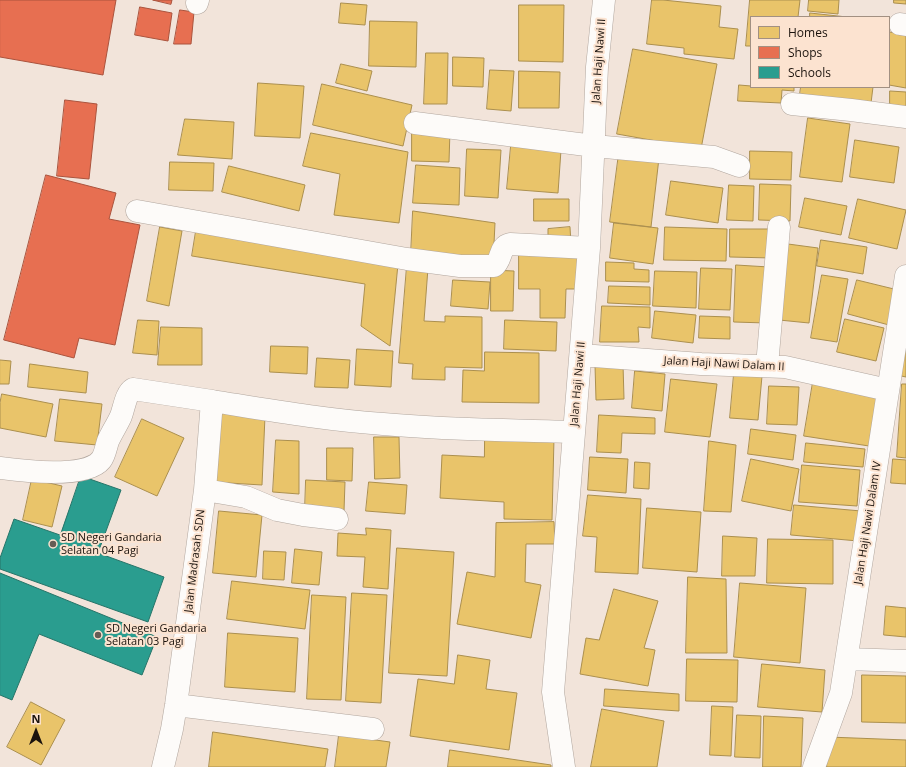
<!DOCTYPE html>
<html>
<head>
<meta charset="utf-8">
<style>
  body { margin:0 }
  #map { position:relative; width:906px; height:767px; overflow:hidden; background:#f2e4da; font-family:"Open Sans",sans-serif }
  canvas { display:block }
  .legend { position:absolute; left:750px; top:16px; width:140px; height:72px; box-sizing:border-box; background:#fce3d0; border:1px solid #a29082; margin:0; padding:5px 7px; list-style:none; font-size:12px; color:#1b130d }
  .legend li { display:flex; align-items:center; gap:8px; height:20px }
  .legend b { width:20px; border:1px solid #a29082 }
  .north { position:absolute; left:16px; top:711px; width:40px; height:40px; -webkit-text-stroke:3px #fce3d0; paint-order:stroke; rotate:0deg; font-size:11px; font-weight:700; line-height:16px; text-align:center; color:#1b130d }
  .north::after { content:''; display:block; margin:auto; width:14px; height:18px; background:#1b130d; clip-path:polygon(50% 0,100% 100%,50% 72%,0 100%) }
</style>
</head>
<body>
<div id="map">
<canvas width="906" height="767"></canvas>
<ul class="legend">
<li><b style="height:11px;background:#e9c46a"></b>Homes</li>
<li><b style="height:11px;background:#e76f51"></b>Shops</li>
<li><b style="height:11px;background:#2a9d8f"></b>Schools</li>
</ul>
<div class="north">N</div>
</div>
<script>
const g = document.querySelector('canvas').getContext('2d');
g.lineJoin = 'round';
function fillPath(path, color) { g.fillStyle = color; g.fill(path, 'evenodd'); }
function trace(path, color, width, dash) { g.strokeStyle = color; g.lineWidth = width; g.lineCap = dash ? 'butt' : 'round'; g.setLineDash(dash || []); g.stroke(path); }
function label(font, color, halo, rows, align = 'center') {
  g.font = font + ' "Open Sans",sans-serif'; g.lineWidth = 4; g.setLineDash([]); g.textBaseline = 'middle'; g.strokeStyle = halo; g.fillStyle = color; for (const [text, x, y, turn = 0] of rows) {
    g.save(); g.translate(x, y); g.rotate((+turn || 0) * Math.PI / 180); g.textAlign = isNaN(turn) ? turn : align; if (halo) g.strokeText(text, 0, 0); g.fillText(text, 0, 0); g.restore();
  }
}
const homes = new Path2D(`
  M652 0H663L721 6 719 27 738 29 734 59 684 54V48L647 44Z
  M750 0H800L798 17H751V46H746Z
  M809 0H839L838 14 808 11Z
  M894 0H906V4L894 3Z
  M341 3 367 5 365 25 339 23Z
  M519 5H564L563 62 519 61Z
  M810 13 847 17H810Z
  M370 21 417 22 416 67 369 66Z
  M889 32 906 34V88L889 85Z
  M633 49 717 64 701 149 617 134Z
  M426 53H448L447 104H424Z
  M453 57 484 58 483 87 453 86Z
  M341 64 372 71 367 91 336 83Z
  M490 70 514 71 511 111 487 109Z
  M519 71 560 72 559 108H519Z
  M258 83 304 86 300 138 255 136Z
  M322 84 412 105 403 146 313 125Z
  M739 85 751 86V87H794V91L782 90 781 103 738 101Z
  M801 87H873L871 103 800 94Z
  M890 91 906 92V113L890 112Z
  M808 118 850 124 842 182 800 177Z
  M185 119 234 122 232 159 178 155Z
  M412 129 450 130 449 162 412 161Z
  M311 133 408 152 399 223 334 215 340 174 303 166Z
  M855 140 899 147 894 183 850 177Z
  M511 146 561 150 558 193 507 189Z
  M467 149 501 150 498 198 465 196Z
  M750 151 792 152 791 180 750 179Z
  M619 153 659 158 651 227 610 222Z
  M170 162 214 163 213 191 169 190Z
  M416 165 460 168 459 205 413 203Z
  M229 166 305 185 299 211 222 192Z
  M671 181 723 188 718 223 666 215Z
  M760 184 791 185 790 221 759 220Z
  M729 185 754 186 753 221 727 220Z
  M805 198 847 206 841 235 799 227Z
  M534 199H569V221H534Z
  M858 199 906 210 897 249 849 238Z
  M413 211 495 223 493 264 411 254Z
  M614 223 658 228 653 264 610 258Z
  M197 225 398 264 390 346 361 326 365 284 192 256Z
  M160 227 182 231 169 306 147 301Z
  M570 227 571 244 548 245V229Z
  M665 227 727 229 726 261 664 260Z
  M730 229H772V258L730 257Z
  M821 240 867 247 863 274 817 266Z
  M788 244 818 248 809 323 779 320Z
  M519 251 580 252 579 289H566L565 318H540V289H519Z
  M606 262 634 263V269L649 270V282L606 281Z
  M736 265 769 267 766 323 734 322Z
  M407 266 428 268 424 321 445 322V316L482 317V368L445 367V380L412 379 413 364 399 363Z
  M701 268 732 269 730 310 699 309Z
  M491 270 514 271 513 311H491Z
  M655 271 697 272 696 308 653 306Z
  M822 275 848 279 837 342 811 338Z
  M453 280 490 282 488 309 451 306Z
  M857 280 898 290 889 325 848 314Z
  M609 286 650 287V305L608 303Z
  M602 306 650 307V328L638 327 639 342H600Z
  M655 311 696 315 693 343 652 338Z
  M700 316 730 317V339L699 338Z
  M845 319 884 328 876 361 837 352Z
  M138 320 159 321 157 355 133 353Z
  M505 320 557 322 556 351 504 349Z
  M161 327 202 328V365H158Z
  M906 336V377L897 375Z
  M271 346 308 347 307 374 270 372Z
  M357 349 393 351 391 387 355 385Z
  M485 352 539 353V403L462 402 463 370 484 371Z
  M317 358 350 360 348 388 315 387Z
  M0 360 11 361 9 384H0Z
  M30 364 88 372 86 393 28 387Z
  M623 364 624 399 596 400 595 365Z
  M635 371 665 374 662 411 632 408Z
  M734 374 762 376 758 420 730 418Z
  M671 379 717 384 710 437 665 432Z
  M813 382 878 393 869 446 804 436Z
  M902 384H906V458L897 457Z
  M769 386 799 387 797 425 767 424Z
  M2 394 53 404 46 437 0 428V403Z
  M60 399 102 404 97 445 55 441Z
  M216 410 265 416 262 485 212 482Z
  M599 415 655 418V434L622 433 621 453 597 452Z
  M142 419 184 438 157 496 115 477Z
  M751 429 796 435 793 460 748 454Z
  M374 437H399L400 478 375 479Z
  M485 438H554L552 520 504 519V502L440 498 442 455 484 457Z
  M276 440 299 441V494L273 492Z
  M709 441 736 445 731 512 704 511Z
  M806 443 865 449 863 467 804 462Z
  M327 448H353L352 481 327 480Z
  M590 457 628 459 626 493 588 490Z
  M751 459 799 469 791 511 742 501Z
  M893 459 906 460V484L891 483Z
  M635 462 650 463 649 489 634 488Z
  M802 465 860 470 857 506 799 502Z
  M32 479 62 486 52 527 23 520Z
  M306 480 345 482 344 511 305 509Z
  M369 482 407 485 405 514 366 511Z
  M588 495 641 499 638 574 595 572 597 537 583 536Z
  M794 505 861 511 858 541 791 535Z
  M647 508 701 512 697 572 643 568Z
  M219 511 262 515 256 577 213 573Z
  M554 522 555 544H526L525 582 541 585 531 638 457 624 467 572 495 577 496 523Z
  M366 528 391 530 388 589 363 587 365 557 337 556 338 533 366 535Z
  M723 536 757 538 755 576H722Z
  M768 539 833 540V584L767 583Z
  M397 548 454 552 447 676 389 673Z
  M295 549 322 552 319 585 292 583Z
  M264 551 286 552 284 580 263 579Z
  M688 577 726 579 727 653H686Z
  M232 581 310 590 305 629 227 619Z
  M740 583 806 588 800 663 734 657Z
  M614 589 658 601 644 648 655 650 648 686 580 674 586 638 599 640Z
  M352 593 387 595 381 703 346 701Z
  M312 595 346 597 341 700 307 699Z
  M886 606 906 608V637L884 635Z
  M228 633 298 638 295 692 225 687Z
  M458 655 490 660 486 689 517 693 509 750 410 736 418 679 454 684Z
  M687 659 738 660 737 702 686 701Z
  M762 664 825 670 822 712 758 707Z
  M862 675 906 676V723L862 722Z
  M605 689 679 694V711L604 706Z
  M31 702 65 720 41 765 7 747Z
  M712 706 733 707 731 756 710 755Z
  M602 709 664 721 657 767H591Z
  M737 715 761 716 760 758 735 757Z
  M764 716 803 718 801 767H763Z
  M213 732 328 749 325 767H209Z
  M339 735 390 742 386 767H335Z
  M828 737 906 740V767H827Z
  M450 750 551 765V767H448Z`);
fillPath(homes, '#e9c46a');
trace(homes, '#ab8f4e', 1);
const shops = new Path2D(`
  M0 0H116L103 75 0 57Z
  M153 0H172L171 4Z
  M140 7 172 13 168 41 135 35Z
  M180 10 194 12 191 44H174Z
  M65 100 97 104 89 179 57 176Z
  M46 175 116 193 109 219 140 225 115 345 79 338 74 358 4 340Z`);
fillPath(shops, '#e76f51');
trace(shops, '#aa533d', 1);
const schools = new Path2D(`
  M81 476 121 490 98 553 164 577 148 622 0 569V558L14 519 60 535Z
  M0 573 157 637 142 675 39 634 12 700 0 695Z`);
fillPath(schools, '#2a9d8f');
trace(schools, '#267468', 1);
const minor = new Path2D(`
  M197 3 198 0
  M900 24 906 25
  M792 104 851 110 906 117
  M415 123 594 146 714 157 739 166
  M137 211 407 259 460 266H494C502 261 499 246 510 244L589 248
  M581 355 701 364 785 367 888 390
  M767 366 779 227
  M0 468C22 471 86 479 101 460 105 455 106 447 108 441 112 432 117 425 121 416 124 408 126 393 133 389L212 401
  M205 490 246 497 277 510 303 515 337 519
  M847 659 906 661
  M176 705 373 729
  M163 767 172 729 176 705 205 490 212 401C269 410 326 420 383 424 447 430 511 430 574 432
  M564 767 553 692 589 248 597 67 604 0
  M814 767 841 693 906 276`);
trace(minor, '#b1a69e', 23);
trace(minor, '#fdfbf9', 22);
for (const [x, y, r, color] of [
  [53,544,4,"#665c55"],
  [98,635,4,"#665c55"]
]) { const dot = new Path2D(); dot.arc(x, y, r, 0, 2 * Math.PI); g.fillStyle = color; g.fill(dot); trace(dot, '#fce3d0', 1.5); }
label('11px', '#1b130d', '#fce3d0', [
  ["Jalan Haji Nawi II",599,61,-86],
  ["Jalan Haji Nawi Dalam II",724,364,3],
  ["Jalan Haji Nawi II",578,384,-85],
  ["Jalan Haji Nawi Dalam IV",868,523,-81],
  ["Jalan Madrasah SDN",195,561,-83]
]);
label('11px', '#1b130d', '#fce3d0', [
  ["SD Negeri Gandaria",61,538],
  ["Selatan 04 Pagi",61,551],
  ["SD Negeri Gandaria",106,629],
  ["Selatan 03 Pagi",106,642]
], 'left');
</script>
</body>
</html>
